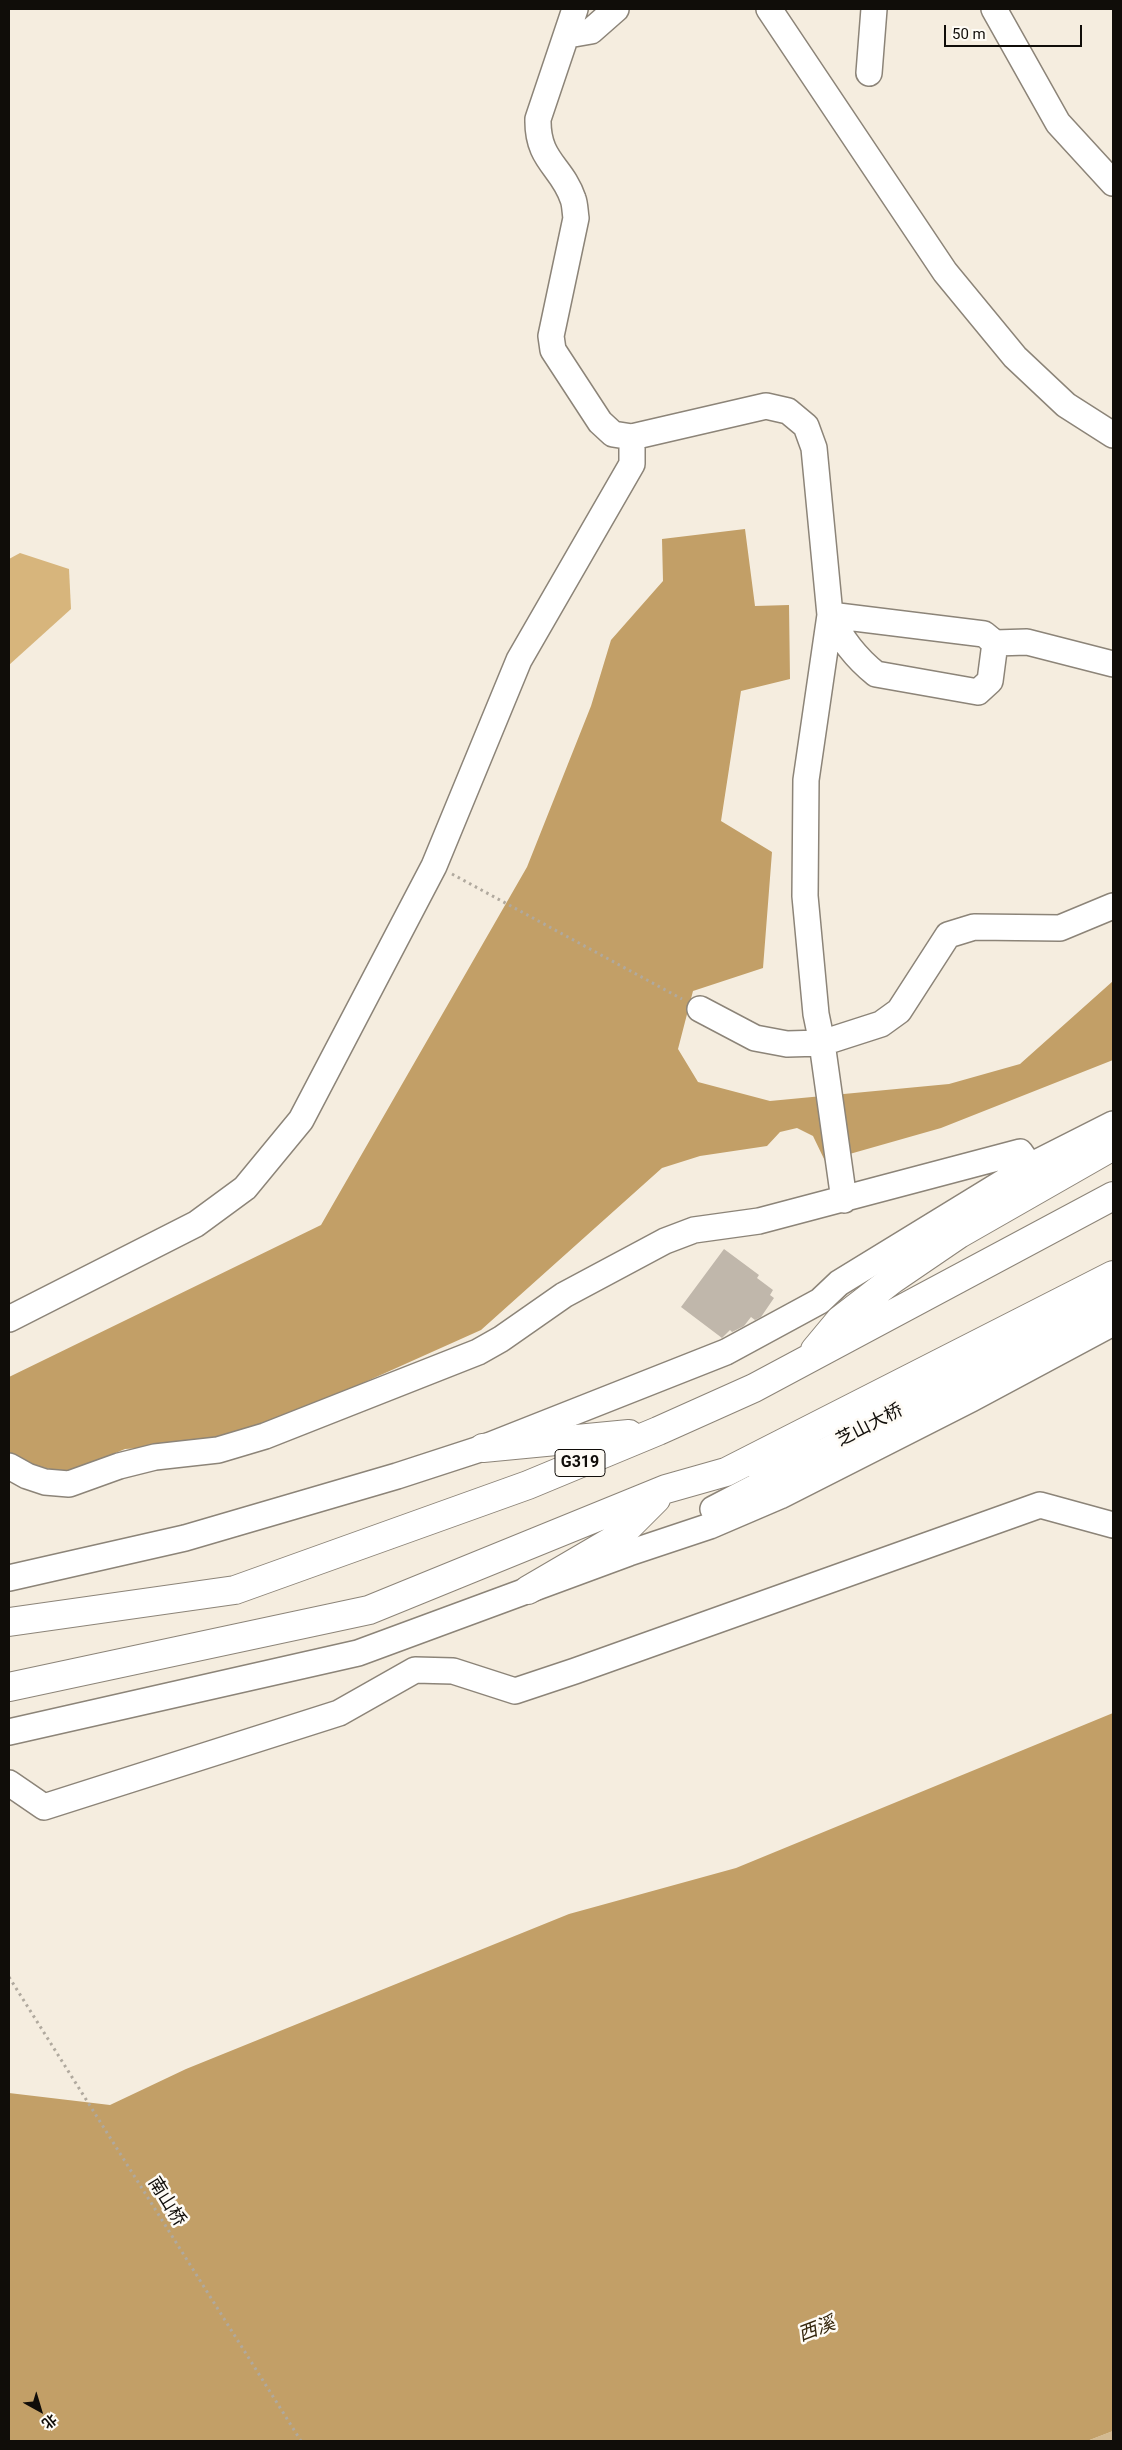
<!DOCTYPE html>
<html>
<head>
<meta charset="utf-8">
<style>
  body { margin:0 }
  #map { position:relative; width:1122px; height:2450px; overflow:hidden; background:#f5eddf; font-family:Roboto,"Noto Sans SC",sans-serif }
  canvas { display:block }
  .frame { position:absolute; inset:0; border:10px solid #100d09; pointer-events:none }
  .north { position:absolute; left:15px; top:2385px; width:50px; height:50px; -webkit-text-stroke:4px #fefbf5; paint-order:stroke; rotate:141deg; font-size:14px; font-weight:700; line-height:20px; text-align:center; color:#100d09 }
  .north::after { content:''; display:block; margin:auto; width:18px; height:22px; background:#100d09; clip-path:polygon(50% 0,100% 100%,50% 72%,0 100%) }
  .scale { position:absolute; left:944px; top:25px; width:138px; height:22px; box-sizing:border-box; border:2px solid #100d09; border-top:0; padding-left:6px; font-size:15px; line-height:18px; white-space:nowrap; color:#100d09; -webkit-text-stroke:4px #fefbf5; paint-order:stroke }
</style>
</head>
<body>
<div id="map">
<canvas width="1122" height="2450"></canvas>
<div class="frame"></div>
<div class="north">北</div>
<div class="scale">50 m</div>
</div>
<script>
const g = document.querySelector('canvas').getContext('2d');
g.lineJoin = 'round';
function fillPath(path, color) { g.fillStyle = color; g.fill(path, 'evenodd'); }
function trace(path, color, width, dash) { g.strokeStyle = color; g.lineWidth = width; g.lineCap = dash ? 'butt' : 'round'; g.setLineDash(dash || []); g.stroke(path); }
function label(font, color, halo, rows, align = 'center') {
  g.font = font + ' Roboto,"Noto Sans SC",sans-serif'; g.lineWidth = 5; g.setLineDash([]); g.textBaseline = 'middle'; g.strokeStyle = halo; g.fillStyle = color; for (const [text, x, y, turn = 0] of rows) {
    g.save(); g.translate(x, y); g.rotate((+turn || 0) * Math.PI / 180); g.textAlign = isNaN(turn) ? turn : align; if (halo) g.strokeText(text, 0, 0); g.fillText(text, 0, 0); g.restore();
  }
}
fillPath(new Path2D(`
  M1113 2431V2441H1087Z`), '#d3ba92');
fillPath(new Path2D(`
  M20 553 69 569 71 609 9 665V559Z`), '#d7b57c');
fillPath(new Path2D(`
  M745 529 755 606 789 605 790 679 741 691 721 821 772 852 763 968 693 991 678 1049 698 1082 770 1101 949 1084 1020 1064 1113 981V1060L941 1128 825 1161 813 1136 797 1128 780 1132 767 1146 700 1156 662 1168 481 1330 287 1417 204 1444 125 1449 66 1474 9 1457V1377L321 1225 527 867 591 706 611 640 663 581 662 539Z
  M1113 1713V2431L1087 2441H9V2093L110 2105 186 2069 569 1914 736 1868Z`), '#c29f67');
fillPath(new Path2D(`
  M724 1249 759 1275 757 1278 773 1290 770 1295 774 1298 761 1317 755 1320 751 1317 744 1326 732 1332 730 1330 722 1338 681 1307Z`), '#c0b7ab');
const minor = new Path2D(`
  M575 9 538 119C537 161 562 166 573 199 575 204 575 212 576 218L551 336 553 350 600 422 613 434 632 437 766 406 788 411 806 426 814 448 830 615 806 780 805 896 816 1014 822 1043 844 1200
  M769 9 945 272 1015 357 1066 405 1113 435
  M994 9 1058 123 1113 183
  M568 35 591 31 616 9
  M869 73 874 9
  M830 615 984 634 995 643 990 681 978 692 876 674C856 658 841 639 830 615Z
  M995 643 1027 642 1113 664
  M700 1009 755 1038 787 1044 822 1043 881 1024 899 1011 948 935 974 927 1060 928 1113 906
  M9 1319 196 1224 245 1188 301 1120 434 866 519 660 632 464V437
  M9 1466 27 1476 45 1482 69 1484 119 1466 155 1457 218 1450 265 1436 478 1352 501 1339 564 1295 665 1241 694 1230 759 1221 1020 1152 1030 1166
  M713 1509 1113 1301
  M9 1578 185 1538 397 1476 483 1448 726 1352 820 1301 839 1283 1030 1166 1113 1124
  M9 1732 358 1653 629 1553 710 1526 780 1496 971 1399 1113 1323
  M9 1783 44 1807 339 1713 415 1670 453 1671 515 1691 575 1671 1040 1505 1113 1525`);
const highway = new Path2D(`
  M815 1350 840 1320 893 1279 959 1234 1113 1146
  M483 1448 629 1434
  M759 1466 816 1454
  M528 1590 617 1538 656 1499
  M9 1622 235 1590 528 1485 658 1431 754 1388 1113 1196
  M9 1687 369 1610 666 1489 726 1472 1113 1275`);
trace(minor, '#8c8478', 28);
trace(highway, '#8c8478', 30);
trace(new Path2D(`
  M452 874 682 999
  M9 1977 301 2441`), '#b0a99e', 3, [2.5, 4]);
trace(minor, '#fff', 25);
trace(highway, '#fff', 28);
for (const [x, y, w] of [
  [580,1463,50]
]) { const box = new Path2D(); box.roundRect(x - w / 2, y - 13.5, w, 27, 4); g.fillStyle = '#fefbf5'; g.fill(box); trace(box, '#100d09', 1); }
label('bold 16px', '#100d09', null, [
  ["G319",580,1463]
]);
label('18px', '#100d09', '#fefbf5', [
  ["芝山大桥",870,1426,-27],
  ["南山桥",166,2202,58]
]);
label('italic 19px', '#35260c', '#fefbf5', [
  ["西溪",817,2330,-21]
]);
</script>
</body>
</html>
